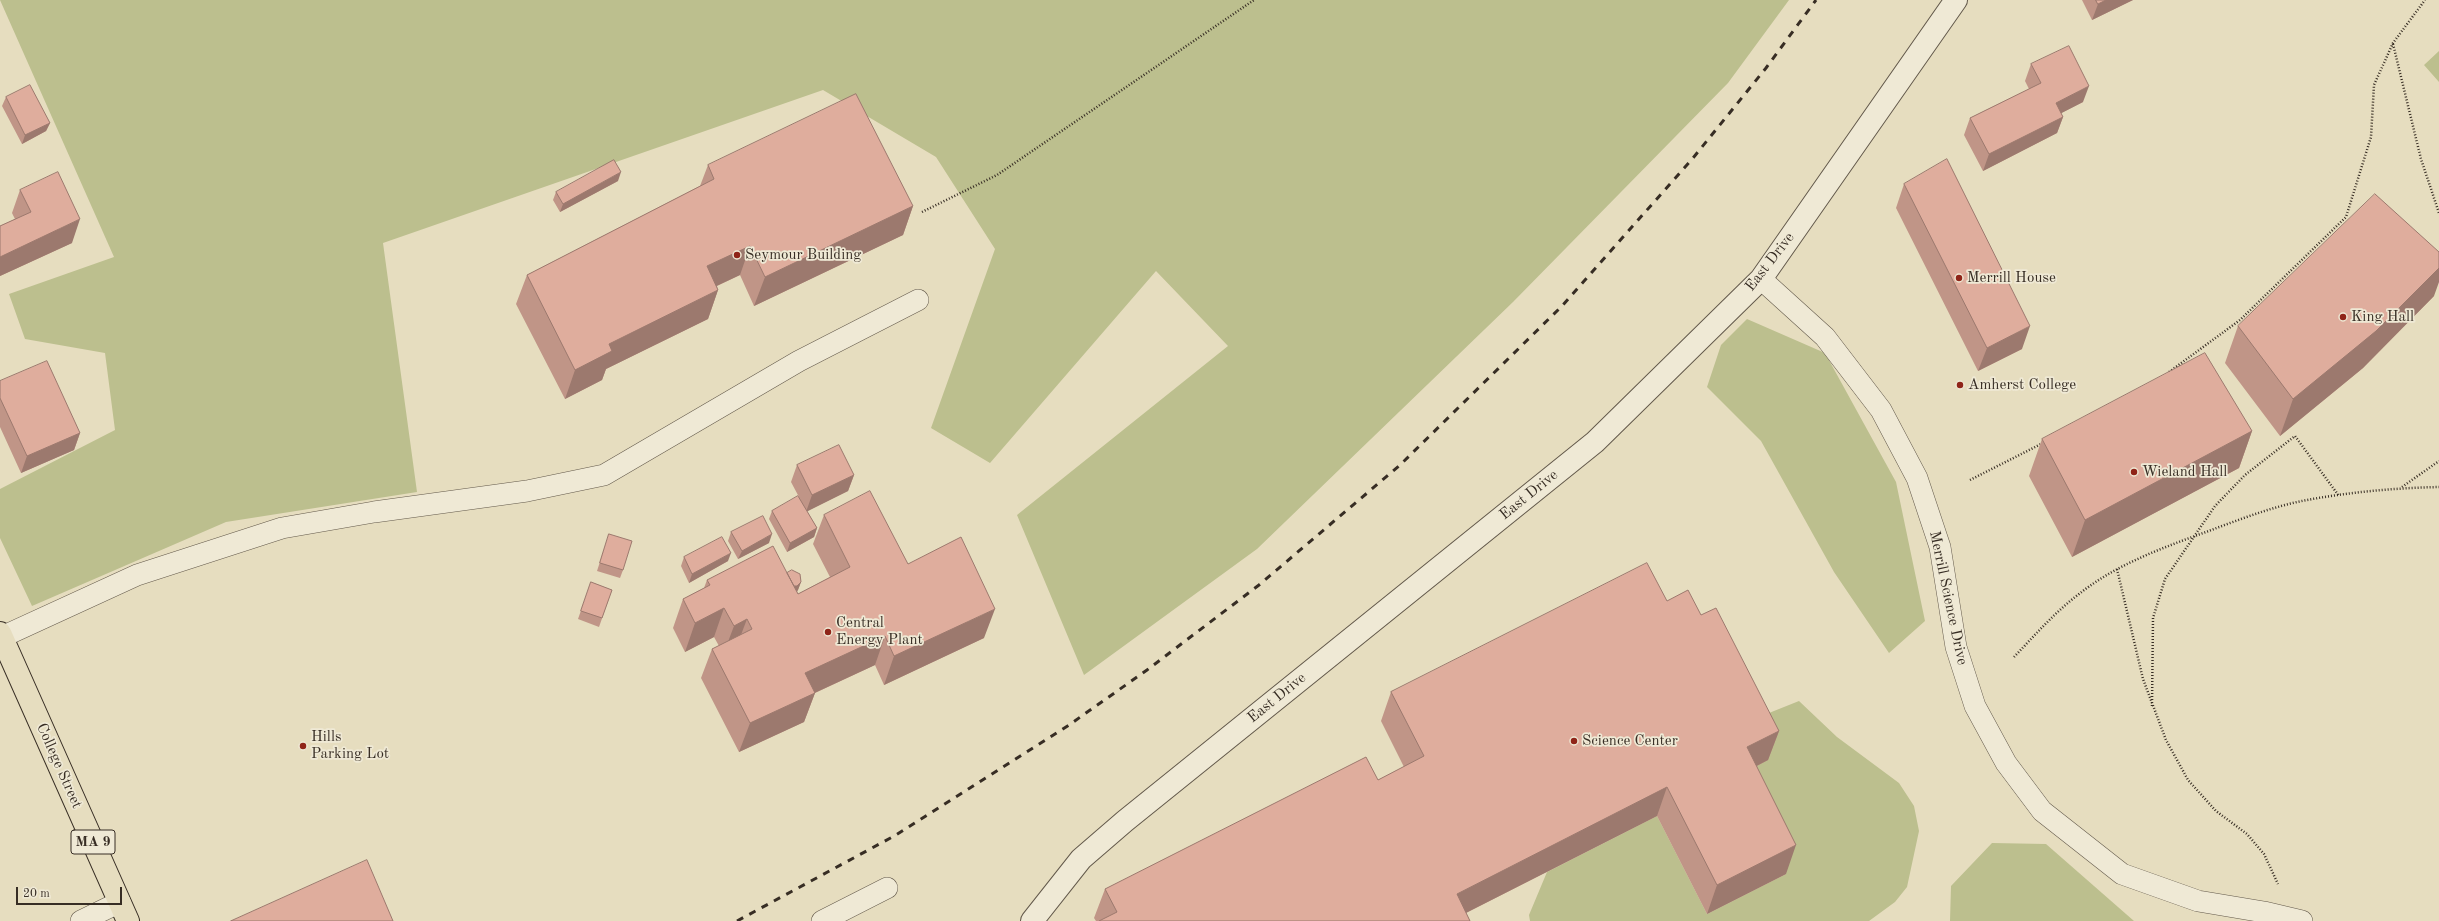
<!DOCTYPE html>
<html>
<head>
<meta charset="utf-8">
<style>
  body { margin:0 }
  #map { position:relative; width:2439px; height:921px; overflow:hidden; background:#e6ddbf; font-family:"Old Standard TT",serif }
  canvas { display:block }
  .scale { position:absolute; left:16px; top:887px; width:106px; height:18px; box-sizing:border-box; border:2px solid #372d24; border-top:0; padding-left:5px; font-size:12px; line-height:14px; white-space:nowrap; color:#372d24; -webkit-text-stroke:3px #efe9d5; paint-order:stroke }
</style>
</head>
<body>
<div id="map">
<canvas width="2439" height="921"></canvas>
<div class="scale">20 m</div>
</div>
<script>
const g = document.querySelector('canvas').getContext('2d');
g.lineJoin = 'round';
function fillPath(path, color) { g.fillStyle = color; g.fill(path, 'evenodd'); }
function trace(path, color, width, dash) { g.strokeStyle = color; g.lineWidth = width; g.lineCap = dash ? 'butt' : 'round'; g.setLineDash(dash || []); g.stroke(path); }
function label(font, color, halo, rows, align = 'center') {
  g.font = font + ' "Old Standard TT",serif'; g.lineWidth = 3.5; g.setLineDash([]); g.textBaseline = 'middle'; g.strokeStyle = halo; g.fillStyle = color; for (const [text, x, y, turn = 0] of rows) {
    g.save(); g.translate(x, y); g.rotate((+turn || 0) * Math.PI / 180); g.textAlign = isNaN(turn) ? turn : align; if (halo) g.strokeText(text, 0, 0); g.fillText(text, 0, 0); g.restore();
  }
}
fillPath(new Path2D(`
  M0 0H1789L1728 83 1513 302 1257 549 1084 675 1017 515 1228 346 1156 271 990 463 931 428 995 249 936 157 823 90 383 243 417 492 226 522 32 606 0 538V489L115 430 105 353 25 339 9 294 114 257Z
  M2439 51V82L2424 65Z
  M1747 319 1825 353 1896 482 1925 621 1889 653 1834 572 1761 441 1707 387 1721 345Z
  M1799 701 1837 737 1899 783 1914 806 1919 831 1907 887 1895 902 1869 921H1530L1529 915 1547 872 1657 816 1707 914 1786 874 1737 776 1749 721Z
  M1992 843 2046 844 2134 921H1950L1951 886Z`), '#bcbf8e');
const lane = new Path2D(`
  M1761 279 1825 337 1881 410 1917 478 1940 547 1956 647 1975 706 2006 763 2042 811 2122 874 2198 901 2264 912 2302 921
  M2 637 137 575 282 528 374 512 527 491 604 475 799 361 918 300
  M81 921 120 902
  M822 921 887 888`);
const street = new Path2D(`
  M1032 921 1081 859 1125 821 1595 442 1761 279 1956 0`);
const highway = new Path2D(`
  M0 633 128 921`);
trace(lane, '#63594b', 22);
trace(street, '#63594b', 24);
trace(highway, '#372d24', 24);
trace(new Path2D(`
  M2393 44 2421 159 2439 213
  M922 212 997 175 1254 0
  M2169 372 2240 320 2346 217 2371 137 2374 85 2393 43 2425 0
  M1970 480 2043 443
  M2402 487 2439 461
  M2117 569 2143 679 2166 740 2188 780 2216 811 2247 834 2264 854 2278 884
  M2014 657C2035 635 2055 612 2079 594 2113 567 2154 551 2195 536 2231 523 2269 507 2307 500 2350 492 2395 488 2439 487
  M2152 706 2153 618 2165 579 2215 506 2245 475 2295 436 2339 496`), '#372d24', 2.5, [1, 2]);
trace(lane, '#efe9d5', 21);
trace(street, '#efe9d5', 22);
trace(highway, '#e6ddbf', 22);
trace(new Path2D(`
  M737 921 896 835 1069 725 1147 670 1259 585 1400 465 1562 306 1693 158 1766 68 1816 0`), '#372d24', 3, [7, 7]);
fillPath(new Path2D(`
  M2082 0H2133L2092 20Z
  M2031 64 2083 102 2061 113 2063 117 2057 133 1983 171 1964 135 1970 118 2029 89 2025 81Z
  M6 97 50 123 46 131 22 144 2 106Z
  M708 165 913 206 903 235 754 306 740 275 717 286 718 290 708 319 606 369 602 380 565 399 516 304 527 275 700 186Z
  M618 181 560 212 553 200 556 192Z
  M1904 184 2022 349 1978 371 1896 208Z
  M20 190 72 243 0 276V226L15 219 12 213Z
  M2434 296 2363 368 2280 436 2225 363 2238 326Z
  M0 381 80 433 74 450 21 473 0 427Z
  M2252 431 2239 468 2072 557 2029 476 2042 439Z
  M797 465 854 475 848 491 807 511 817 528 814 537 787 552 769 519 772 511 799 497 791 482Z
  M824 515 908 564 984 638 884 685 875 665 815 693 804 722 739 752 701 678 712 649 719 646 714 637 685 652 673 628 683 599 704 588 707 580 787 573 801 582 797 592 798 594 830 577 813 544Z
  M731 532 769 543 738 559 728 541Z
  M609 534 623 570 620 578 597 571Z
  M684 557 728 561 689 583 681 566Z
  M591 582 612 590 599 627 578 619Z
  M1667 601 1701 615 1779 731 1768 760 1757 766 1786 874 1707 914 1657 816 1466 913 1470 921H1096L1094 918 1105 889 1378 780 1404 767 1381 721 1391 692Z`), '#c09587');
fillPath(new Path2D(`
  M2106 0H2133L2092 20 2098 4Z
  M2089 86 2083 102 2050 119 2056 103Z
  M2063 117 2057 133 1983 171 1989 154Z
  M50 123 46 131 22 144 25 135Z
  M621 172 618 181 560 212 563 204Z
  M913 206 903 235 754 306 765 277Z
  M80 219 72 243 0 276V257Z
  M750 246 740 275 697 295 707 266Z
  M2439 268V282L2434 296 2363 368 2280 436 2293 399Z
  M718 290 708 319 606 369 602 380 565 399 575 370 609 344Z
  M2030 326 2022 349 1978 371 1987 348Z
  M2252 431 2239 468 2072 557 2085 520Z
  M80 433 74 450 21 473 27 456Z
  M854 475 848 491 806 512 812 495Z
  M817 528 814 537 787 552 790 543Z
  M772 534 769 543 738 559 742 551Z
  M731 553 728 561 689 583 692 574Z
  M801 582 798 590 794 595 784 594Z
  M724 608 714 637 685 652 695 623Z
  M995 609 984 638 884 685 894 656Z
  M747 619 736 648 723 655 734 626Z
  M885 636 875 665 795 702 805 673Z
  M815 693 804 722 739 752 750 723Z
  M1779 731 1768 760 1737 776 1747 747Z
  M1667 787 1657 816 1450 921 1457 894Z
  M1796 845 1786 874 1707 914 1717 885Z`), '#9c796e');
const building = new Path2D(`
  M2096 0H2106L2098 4Z
  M2069 46 2089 86 2056 103 2063 117 1989 154 1970 118 2041 83 2031 64Z
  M30 85 50 123 25 135 6 97Z
  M856 94 913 206 765 277 750 246 707 266 718 290 609 344 612 351 575 370 527 275 714 179 708 165Z
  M1947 159 2030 326 1987 348 1904 184Z
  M614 160 621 172 563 204 556 192Z
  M58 172 80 219 0 257V226L31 212 20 190Z
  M2375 194 2439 252V268L2376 331 2293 399 2238 326Z
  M2205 353 2252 431 2085 520 2042 439Z
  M47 361 80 433 27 456 0 398V381Z
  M839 445 854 475 812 495 797 465Z
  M870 491 908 564 961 537 995 609 894 656 885 636 805 673 815 693 750 723 712 649 752 629 747 619 734 626 724 608 695 623 683 599 710 585 707 580 773 546 798 594 850 567 824 515Z
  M798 496 817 528 790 543 772 511Z
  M763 516 772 534 742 551 731 532Z
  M609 534 632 541 623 570 600 563Z
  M722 537 731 553 692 574 684 557Z
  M1647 563 1667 601 1688 590 1701 615 1716 608 1779 731 1747 747 1796 845 1717 885 1667 787 1457 894 1470 921H1099L1117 912 1105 889 1366 757 1378 780 1424 756 1391 692Z
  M792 570 800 574 801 582 797 586H794L787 573Z
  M591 582 612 590 602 618 581 611Z
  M367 860 393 921H231Z`);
fillPath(building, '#dfad9d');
trace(building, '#9c796e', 1);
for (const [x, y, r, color] of [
  [737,255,4,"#8f2418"],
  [1959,278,4,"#8f2418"],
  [2343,317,4,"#8f2418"],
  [1960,385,4,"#8f2418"],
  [2134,472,4,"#8f2418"],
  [828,632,4,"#8f2418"],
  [1574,741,4,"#8f2418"],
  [303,746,4,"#8f2418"]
]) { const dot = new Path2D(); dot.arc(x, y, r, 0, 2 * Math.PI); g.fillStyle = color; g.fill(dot); trace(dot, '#efe9d5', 1.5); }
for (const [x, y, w] of [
  [93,842,44]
]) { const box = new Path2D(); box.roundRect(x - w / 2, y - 12, w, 24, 3); g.fillStyle = '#efe9d5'; g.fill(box); trace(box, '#372d24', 1); }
label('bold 14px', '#372d24', null, [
  ["MA 9",93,842]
]);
label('15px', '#372d24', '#efe9d5', [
  ["Seymour Building",745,255],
  ["Merrill House",1967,278],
  ["King Hall",2351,317],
  ["Amherst College",1968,385],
  ["Wieland Hall",2142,472],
  ["Central",836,623],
  ["Energy Plant",836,640],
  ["Hills",311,737],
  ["Parking Lot",311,754],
  ["Science Center",1582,741]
], 'left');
label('15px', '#372d24', '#efe9d5', [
  ["East Drive",1770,262,-52],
  ["East Drive",1529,495,-39],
  ["Merrill Science Drive",1948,598,78],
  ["East Drive",1277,698,-39],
  ["College Street",59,766,66]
]);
</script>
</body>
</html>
